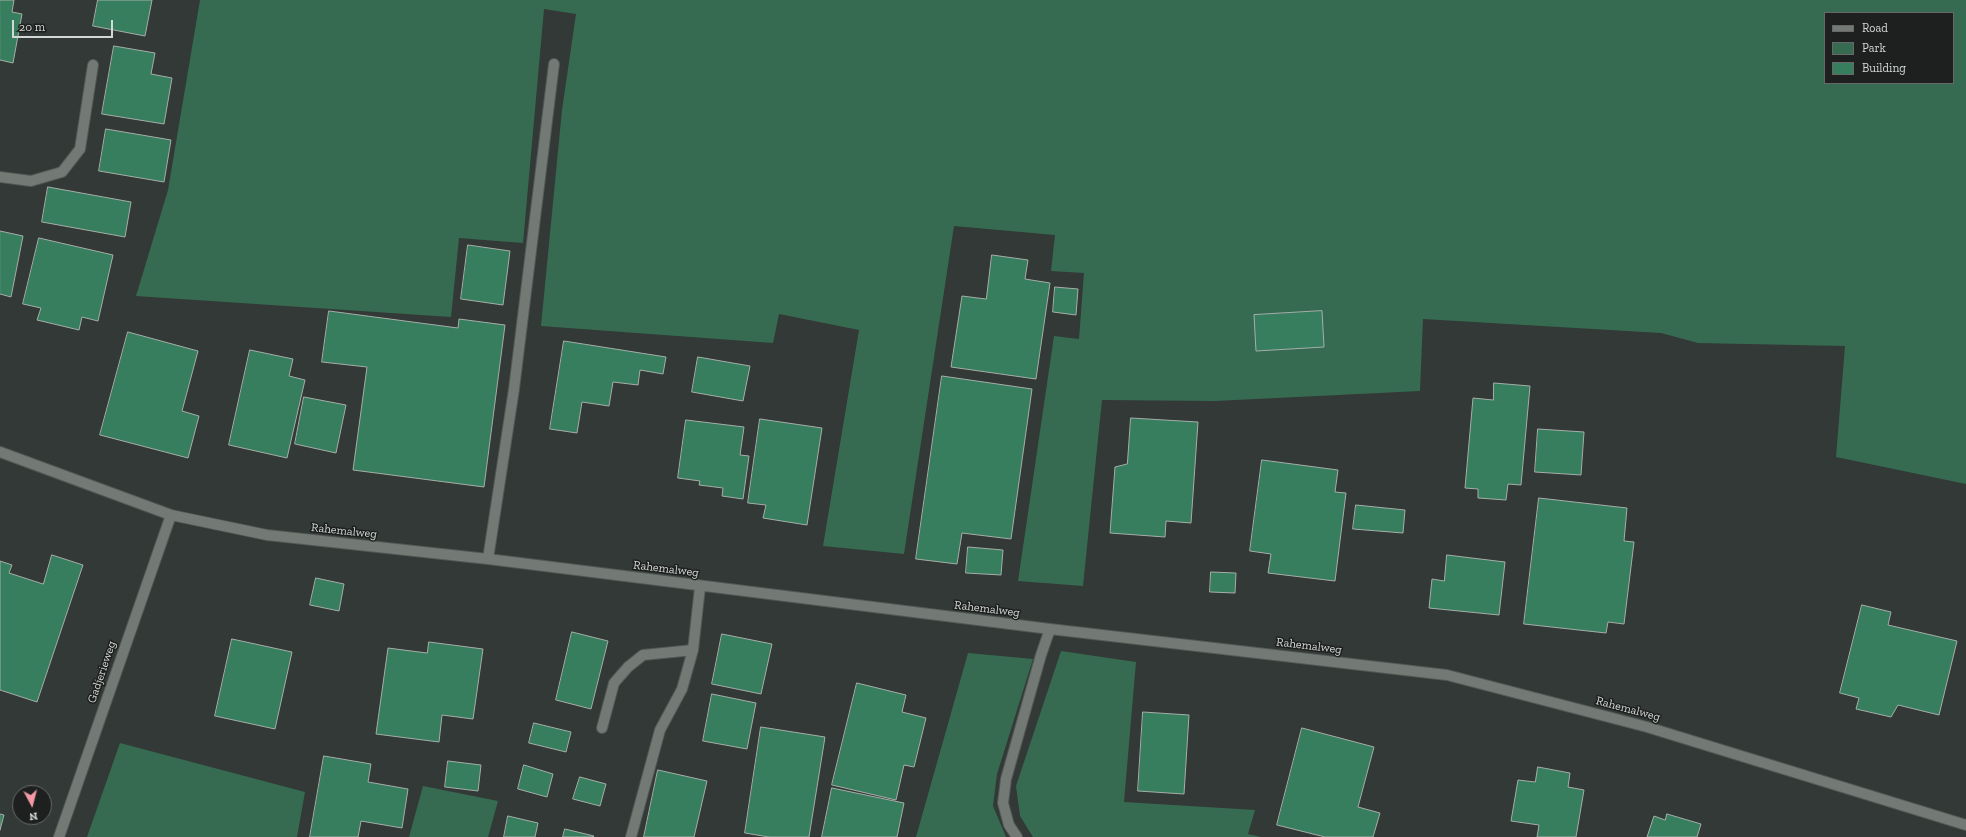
<!DOCTYPE html>
<html>
<head>
<meta charset="utf-8">
<style>
  body { margin:0 }
  #map { position:relative; width:1966px; height:837px; overflow:hidden; background:#333936; font-family:"Zilla Slab",serif }
  canvas { display:block }
  .legend { position:absolute; left:1824px; top:12px; width:130px; height:72px; box-sizing:border-box; background:#1d201e; border:1px solid #666967; margin:0; padding:5px 7px; list-style:none; font-size:12px; color:#d3d7d5 }
  .legend li { display:flex; align-items:center; gap:8px; height:20px }
  .legend b { width:20px; border:1px solid #666967 }
  .north { position:absolute; left:12px; top:785px; width:40px; height:40px; box-sizing:border-box; background:#1d201e; border:1px solid #666967; border-radius:50%; rotate:173deg; font-size:11px; font-weight:700; line-height:16px; text-align:center; color:#d3d7d5 }
  .north::after { content:''; display:block; margin:auto; width:14px; height:18px; background:#f49aa6; clip-path:polygon(50% 0,100% 100%,50% 72%,0 100%) }
  .scale { position:absolute; left:12px; top:20px; width:101px; height:18px; box-sizing:border-box; border:2px solid #d3d7d5; border-top:0; padding-left:5px; font-size:12px; line-height:14px; white-space:nowrap; color:#d3d7d5; -webkit-text-stroke:3px #1d201e; paint-order:stroke }
</style>
</head>
<body>
<div id="map">
<canvas width="1966" height="837"></canvas>
<ul class="legend">
<li><b style="height:5px;background:#737a76"></b>Road</li>
<li><b style="height:11px;background:#366b52"></b>Park</li>
<li><b style="height:11px;background:#377e5e"></b>Building</li>
</ul>
<div class="north">N</div>
<div class="scale">20 m</div>
</div>
<script>
const g = document.querySelector('canvas').getContext('2d');
g.lineJoin = 'round';
function fillPath(path, color) { g.fillStyle = color; g.fill(path, 'evenodd'); }
function trace(path, color, width, dash) { g.strokeStyle = color; g.lineWidth = width; g.lineCap = dash ? 'butt' : 'round'; g.setLineDash(dash || []); g.stroke(path); }
function label(font, color, halo, rows, align = 'center') {
  g.font = font + ' "Zilla Slab",serif'; g.lineWidth = 3; g.setLineDash([]); g.textBaseline = 'middle'; g.strokeStyle = halo; g.fillStyle = color; for (const [text, x, y, turn = 0] of rows) {
    g.save(); g.translate(x, y); g.rotate((+turn || 0) * Math.PI / 180); g.textAlign = isNaN(turn) ? turn : align; if (halo) g.strokeText(text, 0, 0); g.fillText(text, 0, 0); g.restore();
  }
}
fillPath(new Path2D(`
  M200 0H1966V484L1836 457 1845 346 1698 343 1661 333 1423 319 1420 391 1215 401 1102 400 1083 586 1018 581 1054 336 1079 339 1084 273 1051 271 1055 235 954 226 904 554 823 546 859 330 779 314 773 343 541 326 562 110 576 14 544 9 523 243 459 238 451 317 136 296 168 190ZM1825 13H1953V83H1825Z
  M1061 651 1136 662 1124 802 1255 810 1248 834 1261 837H1033L1020 816 1016 786Z
  M968 653 1033 659 997 774 993 806 1006 837H916Z
  M120 743 305 792 297 837H87Z
  M423 786 498 801 488 837H409Z`), '#366b52');
const building = new Path2D(`
  M0 0H14L12 12 22 14 13 63 0 60Z
  M98 0H152L145 36 93 26Z
  M114 46 155 53 151 74 172 78 164 124 102 114Z
  M106 129 171 140 164 182 99 171Z
  M48 187 131 202 125 237 42 222Z
  M0 231 23 236 11 297 0 294Z
  M39 238 113 255 98 321 82 317 79 330 37 320 41 308 23 304Z
  M468 245 510 251 503 305 461 299Z
  M992 255 1028 260 1025 279 1050 283 1036 379 951 367 962 296 986 299Z
  M1055 287 1078 289 1076 315 1053 312Z
  M329 311 458 328 459 319 505 325 484 487 353 470 367 367 322 362Z
  M1322 311 1324 347 1256 351 1254 315Z
  M128 332 198 351 182 411 199 416 188 458 100 435Z
  M564 341 666 357 663 374 640 370 638 385 613 382 609 406 582 402 577 433 550 429Z
  M250 350 293 359 289 376 305 380 287 458 229 445Z
  M698 357 750 366 743 401 692 392Z
  M942 376 1032 389 1011 539 962 533 957 564 916 559Z
  M1494 383 1530 386 1521 485 1508 484 1506 500 1478 498V489L1465 488 1473 398 1493 400Z
  M304 397 346 405 336 453 295 444Z
  M1131 418 1198 422 1191 523 1166 521 1165 537 1110 533 1115 467 1127 464Z
  M760 419 822 428 807 525 763 518 766 505 748 503Z
  M686 420 744 427 740 455 749 456 743 499 722 496 723 488 699 485 700 481 678 478Z
  M1538 429 1584 432 1581 475 1535 472Z
  M1262 460 1338 470 1335 492 1346 493 1335 581 1268 573 1271 554 1250 551Z
  M1539 498 1627 508 1624 541 1634 542 1624 624 1608 622 1606 633 1524 624Z
  M1356 505 1405 510 1403 533 1353 529Z
  M968 547 1003 550 1001 575 966 573Z
  M52 555 83 565 37 702 0 690V561L12 565 9 573 43 584Z
  M1447 555 1505 562 1499 615 1429 608 1432 579 1444 581Z
  M1211 572 1236 573 1235 593 1210 592Z
  M316 578 344 584 339 611 310 605Z
  M1862 605 1891 612 1888 625 1957 641 1939 715 1898 705 1891 717 1856 709 1859 698 1840 693Z
  M572 632 608 641 591 709 556 700Z
  M722 634 772 644 761 694 712 684Z
  M232 639 292 652 275 729 215 716Z
  M429 642 483 649 473 719 442 715 439 742 376 734 388 648 427 653Z
  M857 683 906 695 902 712 926 718 914 767 904 765 896 800 832 785Z
  M712 694 756 703 747 749 703 741Z
  M1143 712 1189 715 1184 794 1138 791Z
  M534 723 571 732 566 752 529 743Z
  M761 727 825 737 809 837H769L745 833Z
  M1302 728 1374 747 1358 807 1380 813 1373 837H1325L1277 825Z
  M324 756 371 764 368 782 408 789 402 828 361 821 358 837H310Z
  M448 761 481 765 478 791 445 787Z
  M524 765 553 774 547 797 518 789Z
  M1538 767 1570 773 1568 787 1584 790 1576 837H1537L1539 825 1511 821 1518 780 1535 782Z
  M658 770 707 781 694 837H644Z
  M580 777 606 784 600 806 573 799Z
  M832 788 904 803 897 837H822Z
  M0 814 4 815 0 830Z
  M1667 814 1701 824 1697 837H1647L1654 816 1665 820Z
  M508 816 538 823 535 837H504Z
  M565 829 594 836 593 837H563Z`);
fillPath(building, '#377e5e');
trace(building, '#a6aea9', 1);
const minor = new Path2D(`
  M0 177 31 181 62 172 80 149 93 65
  M0 452 171 515 267 535 488 559 1050 629 1447 675 1647 727 1966 825
  M488 559 514 389 554 64
  M602 728 614 683 628 667 643 655 693 650
  M59 837 171 515
  M631 837 660 730 682 689 693 650 700 587
  M1017 837 1009 825 1003 803 1006 779 1041 655 1050 629`);
trace(minor, '#525854', 12);
trace(minor, '#737a76', 10);
label('12px', '#d3d7d5', '#1d201e', [
  ["Rahemalweg",344,531,6],
  ["Rahemalweg",666,569,7],
  ["Rahemalweg",987,609,7],
  ["Rahemalweg",1309,646,7],
  ["Gadjerieweg",102,672,-71],
  ["Rahemalweg",1628,709,15]
]);
</script>
</body>
</html>
